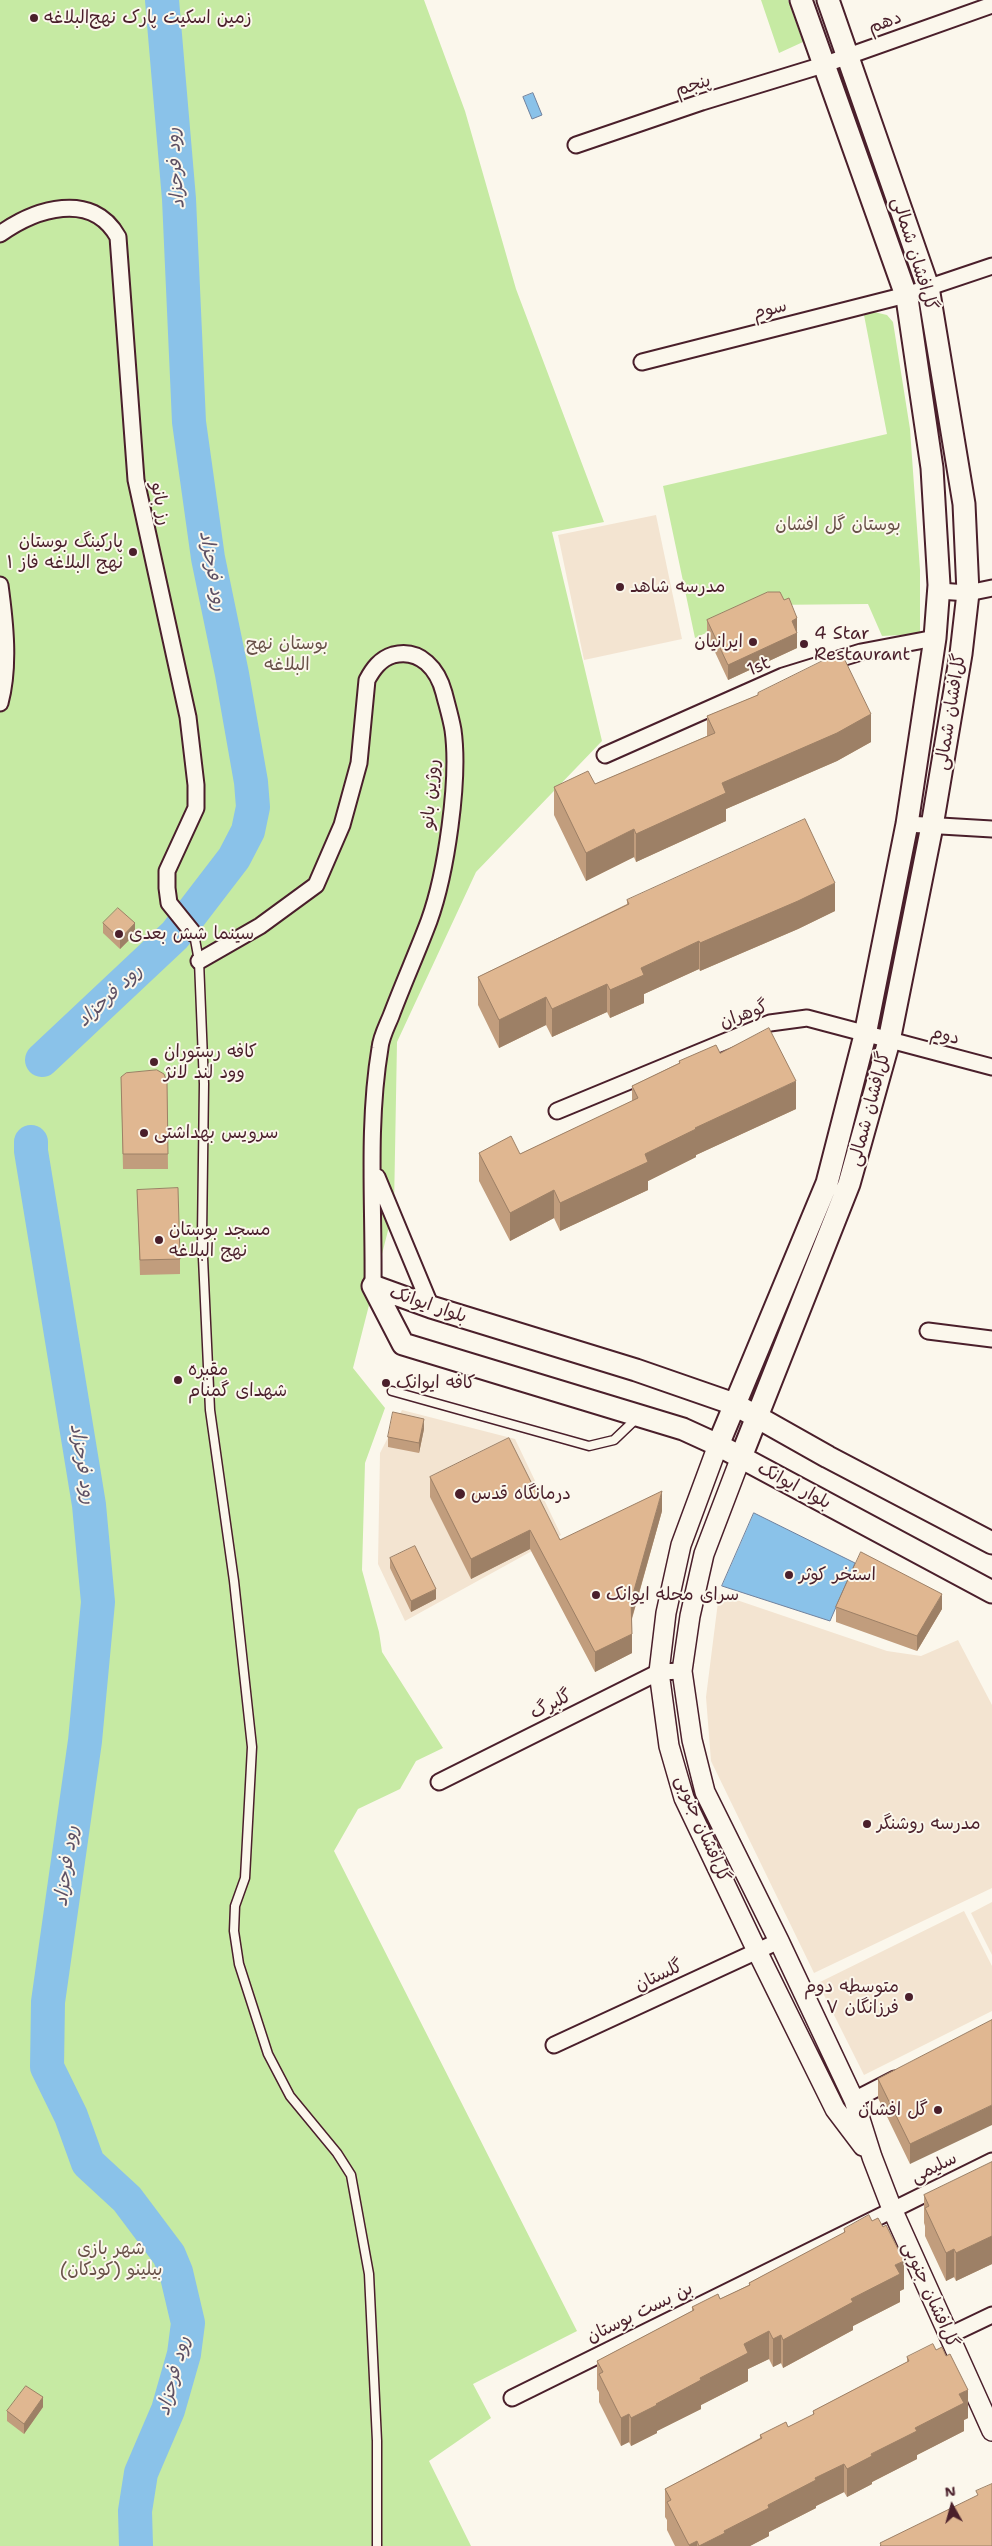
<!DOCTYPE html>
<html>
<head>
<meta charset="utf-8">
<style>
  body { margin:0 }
  #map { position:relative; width:992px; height:2546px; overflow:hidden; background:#fbf7ec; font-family:"Shantell Sans",sans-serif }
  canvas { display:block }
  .north { position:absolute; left:927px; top:2481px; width:50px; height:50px; -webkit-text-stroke:4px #fbf7ec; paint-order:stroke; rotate:353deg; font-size:14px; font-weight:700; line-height:20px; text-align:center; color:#4a1f2b }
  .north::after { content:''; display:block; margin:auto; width:18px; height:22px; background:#4a1f2b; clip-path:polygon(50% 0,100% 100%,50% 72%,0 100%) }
</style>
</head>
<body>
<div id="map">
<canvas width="992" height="2546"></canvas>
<div class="north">N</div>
</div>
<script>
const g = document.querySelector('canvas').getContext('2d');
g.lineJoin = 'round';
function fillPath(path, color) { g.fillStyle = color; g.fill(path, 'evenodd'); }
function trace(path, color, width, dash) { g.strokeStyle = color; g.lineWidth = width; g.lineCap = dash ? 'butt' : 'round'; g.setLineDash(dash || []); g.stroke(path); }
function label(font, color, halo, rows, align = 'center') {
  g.font = font + ' "Shantell Sans","Playpen Sans Arabic",sans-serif'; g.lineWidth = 4; g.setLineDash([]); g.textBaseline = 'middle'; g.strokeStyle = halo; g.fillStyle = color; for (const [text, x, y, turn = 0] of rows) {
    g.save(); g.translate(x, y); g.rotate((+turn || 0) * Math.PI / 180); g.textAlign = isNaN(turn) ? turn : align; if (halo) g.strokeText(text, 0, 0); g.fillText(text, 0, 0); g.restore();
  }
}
fillPath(new Path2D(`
  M656 515 682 639 584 660 558 535Z
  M402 1410 515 1439 561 1535 405 1621 378 1564 380 1453Z
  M719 1594 887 1651 921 1656 958 1640 992 1705V1888L814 1973 711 1761 706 1697Z
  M992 1902V1955L971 1913Z
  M964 1911 992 1966V2011L864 2075 818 1983Z`), '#f3e4d1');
fillPath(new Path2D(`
  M0 0H424L465 111 516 289 604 522 552 532 602 741 476 872 397 1042 394 1207 353 1368 385 1408 365 1463 362 1570 379 1632 382 1652 443 1748 416 1761 400 1789 358 1809 334 1851 577 2331 473 2384 491 2418 429 2461 471 2546H0Z
  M761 0H788L803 42 779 53Z
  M874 312 887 315 893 322 910 429 920 570V634L882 636 868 604 767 605 695 638 663 486 887 434 864 315Z`), '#c6eaa3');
const water = new Path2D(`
  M533 93 542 115 532 119 523 97Z
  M754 1513 855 1563 830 1621 722 1586Z`);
fillPath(water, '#8ac2e9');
trace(water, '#70819d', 1);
trace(new Path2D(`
  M42 1060 175 935 234 858 248 831 253 807 251 782 232 674 208 558 189 422 179 199 162 0
  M31 1142V1151L89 1505 98 1602 85 1741 48 2002 47 2067 71 2116 88 2163 127 2199 169 2255 176 2272 188 2323 184 2354 168 2410 141 2473 135 2511 136 2546`), '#8ac2e9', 34);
const service = new Path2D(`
  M194 934 199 961 204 1084 202 1236 210 1410 234 1581 252 1747 245 1878 235 1906 234 1931 239 1964 268 2054 290 2096 337 2153 351 2175 369 2274 377 2441V2546
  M392 1391 589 1446 614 1440 637 1418`);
const minor = new Path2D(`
  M576 145 702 102 823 65 992 5
  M0 234C35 209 92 190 118 237L136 480 188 717 196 785V808L167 871V888L169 903 194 934
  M642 362 906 295 992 266
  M0 585C5 622 10 666 0 703
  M939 591 968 593 992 588
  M605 755 783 676 861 652 935 638
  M907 824 992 829
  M199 961 260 926 316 885 342 825 359 763 367 680C373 669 380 659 393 655 421 648 438 670 444 693 447 705 451 718 453 730 460 780 446 874 429 921 417 953 403 984 391 1016 387 1026 381 1037 380 1048 367 1126 374 1207 373 1286
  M557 1111 770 1023 807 1018 992 1067
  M377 1177 431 1307
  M928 1331 992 1339
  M439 1782 659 1672 682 1671
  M554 2045 779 1941
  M854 2100 895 2079
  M948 2336 992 2315
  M512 2398 992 2161`);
const tertiary = new Path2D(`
  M718 1445 681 1545 666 1613 659 1672 669 1746 684 1798 757 1951 835 2109 863 2146
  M741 1457 704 1554 690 1616 682 1671 692 1740 705 1792 779 1941 854 2100 872 2157 892 2209 992 2431`);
const secondary = new Path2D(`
  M373 1286 403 1344 683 1429 718 1445 992 1592
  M373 1286 431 1307 636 1370 734 1404 828 1457 992 1543
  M718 1445 827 1183 865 1035 907 824 935 638 939 585 932 468 907 298 801 0
  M741 1457 849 1184 889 1041 932 826 961 654 968 593 964 504 928 287 828 0`);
trace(service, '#4a1f2b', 11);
trace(minor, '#4a1f2b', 19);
trace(tertiary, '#4a1f2b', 22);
trace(secondary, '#4a1f2b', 25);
trace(service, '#fbf7ec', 8);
trace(minor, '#fbf7ec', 15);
trace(tertiary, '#fbf7ec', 19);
trace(secondary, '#fbf7ec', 21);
fillPath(new Path2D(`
  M784 600 797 618V648L728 680 707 635V620Z
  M758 693 871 742 837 761 726 809V821L636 862 634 857 586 881 554 815V787L595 784 707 736V716L758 695Z
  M627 900 835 911 798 929 700 971 699 969 644 994V1003L610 1018 607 1012 552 1037 546 1025 499 1048 478 1005V977L627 904Z
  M103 923 135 934 120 949 103 933Z
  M720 1053 796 1109 696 1155V1157L648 1181V1190L560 1231 554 1218 510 1241 479 1181V1153L520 1154 632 1101V1086L679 1063V1061Z
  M121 1077 167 1082 168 1169H123Z
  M137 1190 180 1259V1274L140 1275Z
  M424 1429 419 1453 388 1447V1437Z
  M430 1477 560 1540 662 1511 632 1619V1653L595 1672 530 1549 471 1579 430 1497Z
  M390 1558 436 1599 411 1612 390 1568Z
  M836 1607 942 1609 917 1651 836 1622Z
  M992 2020 910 2164 878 2098V2079Z
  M992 2162V2264L956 2281 954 2277 946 2281 925 2236V2226L924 2223V2195Z
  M844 2229 904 2289 900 2291V2302L853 2326V2330L783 2368 781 2363 773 2367 769 2359 748 2369V2381L701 2405V2409L657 2431V2433L631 2446 629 2442 621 2446 599 2402V2392L597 2389V2361L692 2311V2307L720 2299 749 2285V2283L844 2233Z
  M907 2357 968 2418 964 2420V2431L917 2455V2459L872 2482V2484L847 2497 844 2492 816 2506V2508L769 2532V2536L750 2546H675L667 2530V2520L665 2517V2489L760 2438V2435L788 2427 813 2415V2411L907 2362Z
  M43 2407 24 2434 7 2421V2411Z`), '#c19d7d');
fillPath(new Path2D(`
  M797 618V633L792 621Z
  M797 633V648L728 680V665Z
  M871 714V742L837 761 726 809V821L636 862V834L722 783Z
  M634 829V857L586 881V853Z
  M835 883V911L798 929 700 971V943Z
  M135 923V934L120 949V939Z
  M699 941V969L644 994V1003L610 1018V990L641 968Z
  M607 984V1012L552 1037V1009Z
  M546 997V1025L499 1048V1020Z
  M796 1081V1109L696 1155V1157L648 1181V1190L560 1231V1203L645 1154 695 1128Z
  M554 1190V1218L510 1241V1213Z
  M424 1419V1429L419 1453V1443Z
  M662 1491V1511L631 1621V1601Z
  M530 1530V1549L471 1579V1559Z
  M436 1589V1599L411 1612V1601Z
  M942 1594V1609L917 1651V1636Z
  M632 1634V1653L595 1672V1652Z
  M992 2105V2125L910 2164V2144Z
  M992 2236V2264L956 2281V2253Z
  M954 2249V2277L946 2281V2253Z
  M904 2261V2289L900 2291V2302L853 2326V2330L783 2368V2340L851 2299 895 2265Z
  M769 2331V2359L748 2369V2381L701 2405V2409L657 2431V2433L631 2446V2418L656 2404 744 2344Z
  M781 2335V2363L773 2367V2339Z
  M968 2390V2418L964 2420V2431L917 2455V2459L872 2482V2484L847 2497V2469L915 2428 959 2394Z
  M43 2397V2407L24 2434V2424Z
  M629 2414V2442L621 2446V2418Z
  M844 2464V2492L816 2506V2508L769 2532V2536L750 2546H699L768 2505 815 2478Z
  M697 2541V2546H689V2545Z`), '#9d8066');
const building = new Path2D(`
  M768 592H780L784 600 789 598 797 618 792 621 797 633 728 665 707 620Z
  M841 652 871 714 837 733 722 783 726 793 636 834 634 829 586 853 554 787 588 771 595 784 715 733 707 716 758 695V693Z
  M805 819 835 883 798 901 700 943 699 941 641 968 644 975 610 990 607 984 552 1009 546 997 499 1020 478 977 629 904 627 900Z
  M118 908 135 923 120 939 103 923Z
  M769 1028 796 1081 695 1128 696 1129 645 1154 648 1162 560 1203 554 1190 510 1213 479 1153 511 1136 520 1154 638 1098 632 1086 680 1063 679 1061 716 1045 720 1053Z
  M157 1070 164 1074 167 1082 168 1154H123L121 1077 126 1073Z
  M178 1188 180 1259 140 1260 137 1190Z
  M393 1412 424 1419 419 1443 388 1437Z
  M509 1438 560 1540 662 1491 631 1601 632 1634 595 1652 530 1530 471 1559 430 1477Z
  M415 1546 436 1589 411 1601 390 1558Z
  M861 1552 942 1594 917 1636 836 1607Z
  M992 2020V2105L910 2144 878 2079Z
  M992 2162V2236L956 2253 954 2249 946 2253 925 2208 929 2206 924 2195Z
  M869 2215 872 2221 878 2218 883 2227 886 2225 904 2261 895 2265 900 2274 851 2299 853 2302 783 2340 781 2335 773 2339 769 2331 744 2344 748 2353 700 2378 701 2380 656 2404 657 2405 631 2418 629 2414 621 2418 599 2374 603 2372 597 2361 694 2310 692 2307 718 2294 720 2299 750 2285 749 2283 845 2232 844 2229Z
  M933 2344 936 2350 942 2347 946 2356 950 2354 968 2390 959 2394 964 2403 915 2428 917 2431 871 2454 872 2456 847 2469 844 2464 815 2478 816 2480 768 2505 769 2508 724 2531 725 2533 699 2546 697 2541 689 2545 667 2502 671 2500 665 2489 762 2438 760 2435 786 2422 788 2427 814 2414 813 2411 909 2361 907 2357Z
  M26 2386 43 2397 24 2424 7 2411Z
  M992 2484V2546H880L881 2545 880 2543 978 2495 976 2491Z`);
fillPath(building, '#e0b791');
trace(building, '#9d8066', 1);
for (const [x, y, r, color] of [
  [34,18,5,"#4a1f2b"],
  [133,552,5,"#4a1f2b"],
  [620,587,5,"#4a1f2b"],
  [753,642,5,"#4a1f2b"],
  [804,644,5,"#4a1f2b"],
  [119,934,5,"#4a1f2b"],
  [154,1062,5,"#4a1f2b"],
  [144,1133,5,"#4a1f2b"],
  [159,1240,5,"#4a1f2b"],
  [178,1380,5,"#4a1f2b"],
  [386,1383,5,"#4a1f2b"],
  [460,1494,6,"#4a1f2b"],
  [789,1575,5,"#4a1f2b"],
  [596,1595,5,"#4a1f2b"],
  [867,1824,5,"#4a1f2b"],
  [909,1997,5,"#4a1f2b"],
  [938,2110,5,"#4a1f2b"]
]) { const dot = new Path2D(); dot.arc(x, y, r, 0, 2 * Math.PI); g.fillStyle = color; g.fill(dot); trace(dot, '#fbf7ec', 2); }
label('18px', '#4a1f2b', '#fbf7ec', [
  ["زمین اسکیت پارک نهج‌البلاغه",44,18],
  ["پارکینگ بوستان",123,542,"right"],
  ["نهج البلاغه فاز ۱",123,563,"right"],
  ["مدرسه شاهد",630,587],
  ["4 Star",814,634],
  ["Restaurant",814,655],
  ["ایرانیان",743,642,"right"],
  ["سینما شش بعدی",129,934],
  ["کافه رستوران",164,1052],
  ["وود لند لانژ",164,1073],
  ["سرویس بهداشتی",154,1133],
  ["مسجد بوستان",169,1230],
  ["نهج البلاغه",169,1251],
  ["مقبره",188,1370],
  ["شهدای گمنام",188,1391],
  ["کافه ایوانک",396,1383],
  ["درمانگاه قدس",471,1494],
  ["استخر کوثر",799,1575],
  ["سرای محله ایوانک",606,1595],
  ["مدرسه روشنگر",877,1824],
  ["متوسطه دوم",899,1987,"right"],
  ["فرزانگان ۷",899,2008,"right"],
  ["گل افشان",928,2110,"right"]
], 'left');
label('18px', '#4a1f2b', '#fbf7ec', [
  ["دهم",885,23,-20],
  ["پنجم",693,86,-18],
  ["گل‌افشان شمالی",914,254,73],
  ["سوم",770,310,-14],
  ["رز بانو",160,504,79],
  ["1st",759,667,-24],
  ["گل‌افشان شمالی",951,712,-81],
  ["روژین بانو",431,794,-85],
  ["گوهران",744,1015,-20],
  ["دوم",945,1036,14],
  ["گل‌افشان شمالی",870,1109,-75],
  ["بلوار ایوانک",428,1305,19],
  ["بلوار ایوانک",794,1486,28],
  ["گلبرگ",551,1705,-27],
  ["گل‌افشان جنوبی",702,1829,67],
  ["گلستان",659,1976,-25],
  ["سلیمی",934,2168,-26],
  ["گل‌افشان جنوبی",930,2295,66],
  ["بن بست بوستان",640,2313,-26]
]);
label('18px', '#695249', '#fbf7ec', [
  ["بوستان گل افشان",838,525],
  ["بوستان نهج",287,644],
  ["البلاغه",287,665],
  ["شهر بازی",111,2249],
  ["بیلینو (کودکان)",111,2270]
]);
label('italic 19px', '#5d5064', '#fbf7ec', [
  ["رود فرحزاد",176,168,-94],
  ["رود فرحزاد",212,571,80],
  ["رود فرحزاد",110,996,-43],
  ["رود فرحزاد",82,1464,81],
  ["رود فرحزاد",67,1866,-82],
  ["رود فرحزاد",174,2376,-75]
]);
</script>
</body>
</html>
